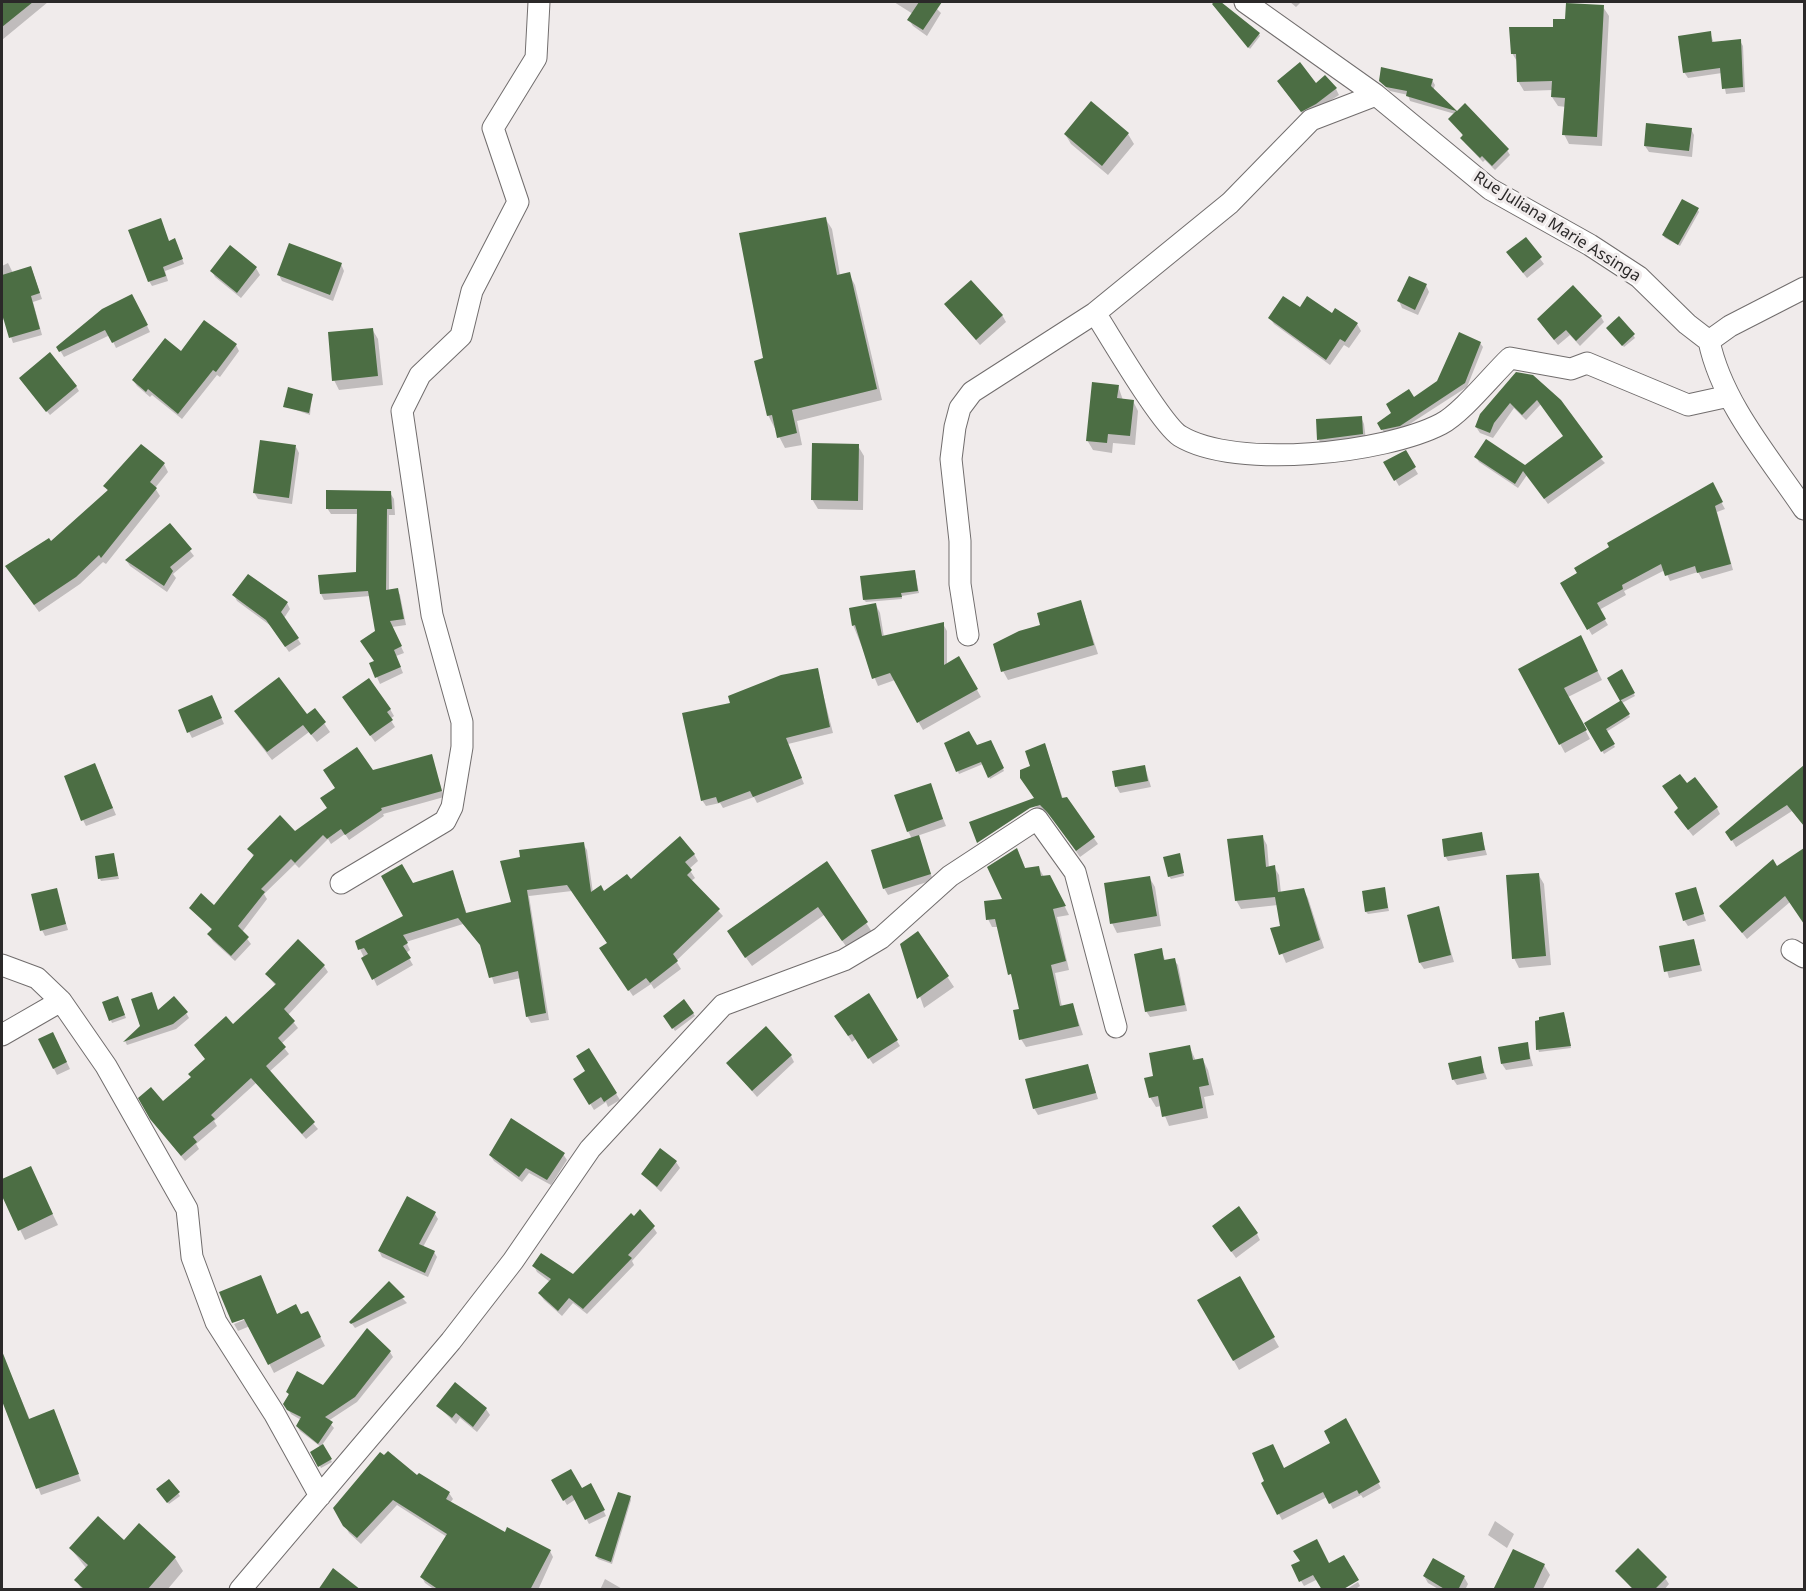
<!DOCTYPE html>
<html>
<head>
<meta charset="utf-8">
<style>
  body { margin:0 }
  #map { position:relative; width:1806px; height:1591px; overflow:hidden; background:#f0ebeb; font-family:"Noto Sans",sans-serif }
  canvas { display:block }
  .frame { position:absolute; inset:0; border:3px solid #2b2929; pointer-events:none }
</style>
</head>
<body>
<div id="map">
<canvas width="1806" height="1591"></canvas>
<div class="frame"></div>
</div>
<script>
const g = document.querySelector('canvas').getContext('2d');
g.lineJoin = 'round';
function fillPath(path, color) { g.fillStyle = color; g.fill(path, 'evenodd'); }
function trace(path, color, width, dash) { g.strokeStyle = color; g.lineWidth = width; g.lineCap = dash ? 'butt' : 'round'; g.setLineDash(dash || []); g.stroke(path); }
function label(font, color, halo, rows, align = 'center') {
  g.font = font + ' "Noto Sans",sans-serif'; g.lineWidth = 6; g.setLineDash([]); g.textBaseline = 'middle'; g.strokeStyle = halo; g.fillStyle = color; for (const [text, x, y, turn = 0] of rows) {
    g.save(); g.translate(x, y); g.rotate((+turn || 0) * Math.PI / 180); g.textAlign = isNaN(turn) ? turn : align; if (halo) g.strokeText(text, 0, 0); g.fillText(text, 0, 0); g.restore();
  }
}
fillPath(new Path2D(`
  M7 2H48L2 40V3L5 5Z
  M894 2H930L941 13 927 36 913 26 909 20 913 14Z
  M1218 2 1259 34 1260 36 1250 49 1215 7 1213 5Z
  M1290 2H1301L1296 7Z
  M1603 7 1609 16 1602 146 1569 144 1564 134 1566 107 1558 106 1552 97 1553 90 1524 91 1518 81V63L1512 53 1566 21Z
  M1710 33 1714 43 1740 41 1743 46 1745 92 1726 94 1722 73 1688 78 1684 72Z
  M1432 80 1435 85 1433 91 1457 113 1507 150 1510 155 1495 170 1485 160 1483 162 1465 143 1455 114 1410 101 1408 95 1390 91 1380 81Z
  M1278 82 1336 89 1339 95 1305 117Z
  M1091 103 1128 134 1134 144 1108 175 1071 144 1065 134Z
  M1691 129 1694 135 1692 157 1649 152 1645 146Z
  M1698 210 1699 212 1680 246 1665 238 1663 235Z
  M825 218 832 229 840 275 849 274 855 285 882 400 797 421 802 445 785 448 768 415 765 359Z
  M1525 239 1544 264 1527 278 1512 259Z
  M169 242 177 244 184 264 165 271 168 281 152 286 149 281Z
  M230 247 256 268 260 275 241 298 215 277 212 271Z
  M8 263 13 273 31 267 42 299 33 302 42 335 13 343 5 319 2 320V266Z
  M341 264 344 271 333 301 282 281 279 275Z
  M1426 285 1429 292 1418 315 1402 308 1399 301Z
  M135 301 150 332 116 348 110 335 64 357 58 347Z
  M946 305 1002 315 1006 322 980 345Z
  M1300 309 1333 315 1336 310 1357 324 1361 331 1349 348 1344 345 1330 365 1274 324 1270 318Z
  M1601 317 1604 322 1580 346 1570 335 1558 345 1542 325Z
  M372 329 378 339 383 385 339 390 334 380Z
  M1610 331 1633 335 1635 338 1624 347Z
  M1480 343 1483 347 1467 387 1402 429 1385 434 1379 424 1438 382Z
  M236 345 239 351 220 377 217 375 182 419 152 395 150 397 137 386 133 380 181 353Z
  M1516 374 1605 463 1548 504 1527 475 1518 488 1479 462 1476 457 1525 466 1565 437 1541 404 1526 420 1514 408 1493 438 1480 433 1476 427Z
  M20 379 76 386 79 391 50 415Z
  M1118 386 1123 400 1133 401 1138 411 1135 445 1113 443 1112 453 1093 450 1087 440Z
  M312 395 310 415 285 406Z
  M1361 417 1364 424 1366 440 1322 446 1319 440Z
  M858 446 864 456 863 510 818 509 812 499Z
  M296 447 299 453 292 504 258 499 254 492Z
  M1405 452 1418 474 1399 486 1385 462Z
  M164 464 168 472 155 488 160 496 106 564 103 562 80 584 39 612 11 573 50 543 108 492 105 486Z
  M1712 485 1725 509 1717 512 1733 570 1702 579 1698 572 1670 581 1665 570 1624 591 1626 595 1599 610 1608 625 1592 635 1562 583Z
  M390 493 394 499 395 515H389V591L397 589 400 595 406 625 392 627 404 653 396 656 403 673 380 684 371 664 376 662 377 632 370 596 324 600 321 594 358 574V514H331L327 508Z
  M170 525 194 556 173 574 176 578 167 592 130 566 126 560Z
  M915 572 919 593 902 596V599L866 602 864 600Z
  M234 595 287 603 290 609 284 618 301 644 289 652 271 626 237 601Z
  M1081 602 1098 654 1008 680 1003 671 1042 626Z
  M876 605 880 613 884 637 943 624 947 631V665L959 658 981 697 923 730 895 680 878 686 853 625Z
  M1585 646 1602 680 1568 697 1590 739 1565 753 1520 670Z
  M817 670 833 733 788 744 804 784 757 803 754 797 723 808 720 803 706 806 702 800 732 704Z
  M1621 672 1635 696 1622 703 1630 717 1606 732 1615 747 1604 754 1586 724 1622 701 1609 679Z
  M215 703 224 724 192 738 189 732Z
  M348 704 390 709 394 716 390 719 395 727 375 742Z
  M315 710 330 732 317 742 309 732 272 760 241 720 306 716Z
  M990 742 1004 771 990 779 983 764 959 774 946 744 976 747Z
  M1045 745 1063 799H1066L1098 844 1080 857 1053 818 1044 811 1034 814 981 849 979 844 1037 806 1031 767Z
  M431 756 444 797 383 814 384 816 349 840 345 834 331 844 328 839 299 868 295 864 264 894 267 899 242 932 251 944 235 961 213 941 209 935 212 930 191 908 214 907 254 857 249 849 295 833 372 772Z
  M95 765 116 815 86 826 83 820Z
  M1145 767 1151 787 1120 793 1116 786Z
  M1804 767V826L1792 811 1736 847 1727 832Z
  M930 785 946 826 917 836 933 880 888 895 884 888 912 839 908 831Z
  M1687 785 1717 808 1720 814 1693 836 1679 818Z
  M1481 834 1487 855 1448 861 1445 856Z
  M1262 836 1267 845 1269 868 1274 867 1279 875 1281 893 1303 890 1308 898 1324 948 1286 963 1272 929 1282 927 1278 905 1241 909 1236 900Z
  M583 844 587 850 593 893H604L694 854 698 861 689 869 695 878 691 881 723 916 676 961 681 969 654 989 651 984 633 996 605 955 608 944 572 891 529 896 549 1020 531 1023 527 1016 521 978 494 984 483 948 463 924 406 942 410 950 406 953 413 965 377 986 360 949 405 917 412 885 452 872 467 914 513 903 502 862Z
  M1804 849V923L1790 902 1747 939 1721 906Z
  M113 854 119 879 101 881 100 879Z
  M1021 858 1026 870 1039 868 1044 877 1054 885 1069 915 1057 917 1069 970 1055 973 1062 1007 1073 1005 1083 1035 1026 1047 1021 1039V1010L998 927H992L988 919 1004 900Z
  M1180 858 1184 876 1171 879 1169 876Z
  M827 863 872 932 848 949 824 915 752 966 734 941Z
  M1538 874 1544 884 1551 965 1519 968 1514 958Z
  M1149 877 1155 887 1161 926 1117 933 1112 923Z
  M1695 888 1706 921 1688 926 1684 920Z
  M1384 889 1389 911 1368 914 1366 912Z
  M56 890 68 930 45 936 42 930Z
  M1438 908 1454 962 1424 969 1420 963Z
  M918 933 954 987 924 1008 902 945Z
  M1694 940 1702 971 1669 978 1661 948Z
  M1161 950 1166 962 1174 960 1178 965 1187 1011 1150 1017 1146 1011Z
  M324 966 328 972 288 1015 298 1028 281 1044 289 1054 269 1072 318 1129 306 1139 256 1083 214 1121 217 1126 196 1144 199 1149 185 1161 156 1125 163 1103 193 1078 233 1026 276 986 267 975Z
  M869 996 900 1046 873 1064 856 1039 852 1042 840 1023Z
  M119 1000 126 1018 112 1023 104 1003Z
  M158 1012 186 1013 189 1018 176 1029 127 1045 125 1041Z
  M693 1013 695 1016 675 1031 665 1016Z
  M1565 1016 1571 1048 1539 1052 1538 1049Z
  M40 1040H56L70 1069 57 1075Z
  M1527 1044 1533 1066 1506 1070 1502 1064Z
  M1189 1046 1196 1061 1203 1060 1208 1070 1214 1095 1204 1097 1208 1118 1169 1126 1161 1106 1156 1107 1150 1097 1155 1077Z
  M589 1050 620 1100 608 1107 606 1102 594 1110 575 1079 587 1072Z
  M791 1056 794 1062 757 1097 728 1063Z
  M1480 1058 1487 1079 1457 1085 1453 1079Z
  M1088 1065 1098 1099 1038 1115 1034 1108Z
  M563 1154 567 1160 551 1185 529 1173 522 1182 494 1161 490 1155Z
  M676 1162 680 1168 661 1192 642 1174Z
  M30 1168 58 1225 25 1240 2 1192V1181Z
  M435 1214 438 1219 423 1247 434 1252 437 1257 428 1277 382 1257 379 1251Z
  M653 1227 657 1233 632 1261 634 1265 587 1314 573 1303 562 1316 544 1300 540 1294 550 1282 537 1272 534 1266 573 1276Z
  M1217 1232 1257 1234 1260 1240 1236 1258Z
  M261 1277 277 1315 301 1316 312 1321 325 1346 274 1373 250 1326 238 1331 234 1324 251 1317Z
  M1239 1278 1279 1347 1239 1370 1200 1300Z
  M389 1284 407 1303 355 1328 352 1324Z
  M390 1352 393 1357 357 1402 328 1421 334 1428 322 1445 332 1462 321 1468 312 1452 321 1447 300 1431 297 1426 301 1420 291 1414 285 1404 289 1396 288 1392 324 1387Z
  M2 1354 30 1420 54 1411 81 1481 41 1495 2 1398Z
  M455 1384 486 1409 490 1415 477 1432 460 1418 456 1424 438 1406Z
  M1345 1420 1381 1488 1363 1498 1361 1495 1333 1509 1327 1497 1282 1520 1263 1483 1332 1444Z
  M418 1478 449 1493 453 1499 450 1503 505 1534 550 1551 553 1557 538 1590H435L425 1583 422 1577 447 1537 397 1505 361 1544 349 1533 335 1508Z
  M169 1481 180 1496 169 1504 160 1492Z
  M553 1481 581 1490 591 1485 606 1516 589 1524 576 1499 567 1505Z
  M630 1497 631 1500 612 1564 598 1559 596 1556Z
  M1495 1521 1514 1534 1507 1548 1488 1535Z
  M124 1542 175 1558 183 1571 167 1590H82L76 1580 87 1569 71 1549Z
  M1301 1562 1318 1579 1304 1586 1301 1581Z
  M1544 1565 1550 1575 1542 1590H1495Z
  M1617 1571 1665 1578 1669 1584 1664 1590H1633Z
  M1424 1576 1464 1577 1468 1584 1465 1590H1440L1428 1583Z
  M605 1579 624 1590H600Z
  M1358 1582 1360 1586 1354 1590H1345Z`), '#0003');
fillPath(new Path2D(`
  M2 2H33L2 27Z
  M919 2H942L923 30 907 20Z
  M1214 2H1221L1260 33 1248 48 1212 4Z
  M1566 3 1604 5 1597 137 1562 135 1565 98 1551 97 1552 81 1517 82 1516 54H1511L1509 27H1553V19H1565Z
  M1711 31 1712 42 1741 39 1743 87 1722 89 1720 68 1683 73 1678 36Z
  M1300 62 1316 83 1325 75 1337 88 1316 104 1301 112 1277 81Z
  M1381 67 1433 79 1431 86 1457 111 1465 103 1509 149 1492 166 1482 156 1480 158 1460 138 1463 135 1448 119 1456 111 1406 96 1407 91 1386 87 1379 81Z
  M1091 101 1129 133 1102 166 1064 134Z
  M1646 123 1692 128 1689 151 1644 146Z
  M1682 199 1699 208 1678 245 1662 235Z
  M826 217 837 275 850 272 877 389 792 410 797 433 777 438 772 415 767 416 754 361 763 358 739 233Z
  M161 218 169 241 175 238 183 259 163 267 166 276 148 282 128 230Z
  M1526 237 1542 257 1523 273 1506 252Z
  M289 243 342 263 330 295 277 275Z
  M230 245 257 267 237 293 210 271Z
  M31 266 40 293 31 296 40 329 9 338 2 314V275Z
  M1409 276 1427 284 1415 310 1397 301Z
  M971 280 1003 315 976 340 944 304Z
  M1573 285 1602 316 1576 341 1566 330 1554 340 1537 319Z
  M132 294 148 325 112 343 105 330 59 352 56 347 102 309Z
  M1283 296 1300 307 1307 296 1332 313 1335 308 1358 323 1345 342 1340 339 1326 360 1268 318Z
  M1619 316 1635 334 1622 346 1606 328Z
  M204 320 237 344 216 372 213 370 178 414 148 389 146 392 132 380 165 338 181 351Z
  M373 328 378 376 332 381 328 332Z
  M1459 332 1481 342 1465 383 1400 426 1381 430 1377 423 1391 413 1386 404 1409 389 1414 397 1437 381Z
  M50 352 77 386 46 412 19 378Z
  M1516 372 1533 375 1561 400 1603 457 1544 499 1523 471 1515 484 1474 457 1486 439 1525 465 1563 436 1537 400 1522 415 1510 403 1494 423 1490 433 1475 427 1480 414Z
  M1092 382 1119 385 1117 398 1134 400 1130 436 1108 434 1107 443 1086 441Z
  M288 387 313 394 309 413 283 407Z
  M1362 416 1363 434 1317 440 1316 419Z
  M260 440 296 445 289 498 253 493Z
  M812 443 859 444 858 501 811 500Z
  M141 444 165 463 150 482 157 488 101 558 99 555 76 577 34 605 5 566 49 538 51 541 108 490 103 486Z
  M1406 450 1416 467 1394 481 1383 462Z
  M1713 482 1723 502 1715 506 1731 564 1697 573 1695 566 1665 576 1661 564 1622 585 1623 589 1597 603 1606 619 1587 630 1560 583 1577 573 1574 568 1609 547 1607 543Z
  M326 490 391 491 392 509H387L386 590 398 588 404 619 390 621 402 646 394 650 401 667 375 678 369 663 374 661 360 641 375 631 368 591 320 594 318 575 356 572 357 509H326Z
  M170 523 192 549 170 567 173 571 164 586 125 560Z
  M915 570 918 591 901 593 902 597 863 600 860 576Z
  M248 574 288 602 281 612 299 638 285 647 266 620 232 595Z
  M1081 600 1094 645 1001 672 993 644 1019 631 1040 625 1037 613Z
  M876 603 882 636 944 622V665L959 656 978 689 917 723 890 673 872 679 855 625 852 626 849 608Z
  M1581 635 1598 671 1564 688 1587 730 1559 745 1518 669Z
  M818 668 830 727 786 738 802 778 753 797 750 791 718 803 716 797 701 801 682 713 730 703 728 696 781 675Z
  M1622 669 1635 693 1621 700 1630 714 1606 729 1615 744 1601 752 1584 723 1620 701 1607 678Z
  M279 677 307 714 315 708 326 722 311 735 303 725 267 752 234 711Z
  M369 678 391 709 387 712 393 720 370 736 342 697Z
  M212 695 222 718 187 733 178 710Z
  M969 731 977 745 991 740 1004 768 988 778 981 762 956 772 944 743Z
  M1045 743 1062 798 1067 797 1095 837 1076 851 1047 812 1040 805 1030 808 977 843 969 822 1034 798 1020 778V770L1030 766 1025 751Z
  M357 747 373 770 432 754 442 791 381 808 382 810 345 835 341 829 327 839 323 835 295 863 291 859 261 889 265 892 238 926 249 937 231 956 207 934 212 929 189 908 201 893 214 905 254 855 247 849 280 815 295 831 327 808 320 798 335 788 323 770Z
  M95 763 113 808 81 821 64 776Z
  M1145 765 1148 781 1115 787 1112 771Z
  M1804 765V826L1787 805 1731 841 1725 832Z
  M1680 774 1687 783 1695 777 1718 807 1688 830 1674 812 1678 808 1662 786Z
  M931 783 943 819 907 832 894 795Z
  M1482 832 1485 850 1444 857 1442 839Z
  M919 835 931 874 883 889 871 850Z
  M1263 835 1266 867 1275 865 1278 892 1304 888 1320 940 1279 955 1270 928 1280 926 1275 897 1235 901 1227 839Z
  M680 836 695 854 685 862 692 870 687 875 720 909 673 954 678 961 650 983 646 978 628 991 599 948 607 943 567 885 527 890 546 1013 526 1017 518 971 489 978 480 945 458 918 403 935 408 943 403 946 411 958 372 980 361 958 368 954 364 948 358 950 355 941 403 916 381 876 402 864 413 883 453 870 466 913 511 902 500 861 520 857 519 850 584 842 591 892 601 885 604 891 627 874 631 879Z
  M1017 848 1025 868 1039 866 1041 876 1050 875 1066 906 1053 909 1066 961 1051 965 1060 1006 1073 1003 1079 1026 1019 1040 1013 1010 1019 1009 1011 974 1008 975 995 919 986 920 984 901 1002 899 987 867Z
  M1804 848V924L1785 896 1742 933 1719 906 1773 859 1777 866Z
  M114 853 118 876 98 879 95 856Z
  M1180 853 1184 873 1168 877 1163 857Z
  M827 861 868 922 842 941 818 907 745 958 727 931Z
  M1539 873 1546 956 1512 959 1506 875Z
  M1150 876 1157 916 1110 924 1104 883Z
  M1385 887 1388 908 1365 912 1362 891Z
  M1696 887 1704 914 1683 921 1675 893Z
  M57 888 66 924 40 931 31 894Z
  M1439 906 1451 955 1419 963 1407 915Z
  M918 931 949 976 917 999 900 944Z
  M298 939 325 965 284 1009 295 1021 278 1038 286 1047 266 1066 315 1122 302 1134 251 1078 211 1115 215 1119 193 1137 197 1142 181 1156 150 1119 138 1098 151 1087 163 1101 191 1077 188 1074 205 1059 194 1045 226 1016 233 1024 276 984 265 974Z
  M1694 939 1700 965 1664 972 1659 946Z
  M1162 948 1164 960 1175 958 1185 1005 1145 1012 1134 954Z
  M152 992 158 1010 174 996 188 1012 173 1024 123 1042 140 1026 131 999Z
  M869 993 898 1040 868 1059 852 1034 848 1036 834 1016Z
  M118 996 125 1015 109 1021 102 1002Z
  M684 999 694 1013 672 1029 663 1016Z
  M1564 1012 1571 1046 1536 1050 1535 1021 1539 1020V1017Z
  M766 1026 792 1055 752 1091 726 1063Z
  M53 1032 67 1062 53 1069 38 1039Z
  M1528 1042 1530 1059 1501 1064 1498 1047Z
  M1190 1045 1193 1060 1203 1058 1209 1085 1199 1087 1203 1108 1162 1117 1158 1096 1149 1098 1144 1078 1153 1076 1149 1053Z
  M589 1048 617 1093 604 1102 601 1097 589 1105 573 1079 585 1071 576 1056Z
  M1481 1056 1484 1073 1452 1080 1448 1063Z
  M1088 1064 1096 1093 1033 1109 1025 1079Z
  M511 1118 565 1153 547 1180 526 1168 519 1177 489 1155Z
  M660 1148 677 1161 657 1187 641 1174Z
  M31 1166 53 1214 18 1231 2 1196V1179Z
  M407 1196 436 1212 419 1244 435 1251 425 1273 378 1251Z
  M1239 1206 1258 1233 1231 1252 1212 1226Z
  M640 1209 655 1226 628 1255 632 1258 583 1309 569 1298 558 1311 538 1293 551 1279 532 1266 541 1253 573 1274 631 1213 634 1216Z
  M261 1275 277 1314 296 1304 301 1314 308 1311 321 1337 268 1365 244 1319 232 1323 219 1292Z
  M1240 1276 1275 1337 1233 1361 1197 1300Z
  M389 1281 405 1297 351 1324 349 1322Z
  M367 1328 391 1351 355 1397 325 1417 333 1422 318 1444 296 1426 301 1417 287 1410 283 1404 289 1394 286 1392 297 1371 323 1385Z
  M2 1351 29 1419 54 1409 79 1474 36 1489 2 1401Z
  M455 1382 487 1408 473 1427 456 1413 452 1418 436 1406Z
  M1346 1418 1380 1482 1359 1494 1357 1490 1329 1504 1323 1492 1277 1515 1261 1483 1264 1481 1252 1453 1273 1444 1284 1468 1330 1443 1324 1431Z
  M323 1444 332 1459 318 1467 310 1452Z
  M388 1451 417 1475 419 1473 450 1492 446 1499 505 1532 507 1527 551 1550 530 1590H439L420 1577 447 1534 393 1500 357 1538 343 1526 333 1508 380 1452 384 1455Z
  M571 1469 582 1488 591 1483 605 1510 585 1520 572 1495 563 1501 551 1480Z
  M169 1479 180 1492 167 1503 156 1489Z
  M618 1492 631 1496 611 1562 595 1556Z
  M98 1516 124 1540 139 1523 176 1557 147 1590H85L74 1580 88 1565 69 1548Z
  M1317 1539 1329 1563 1344 1555 1359 1580 1342 1590H1322L1313 1575 1299 1582 1291 1565 1300 1561 1293 1551Z
  M1638 1548 1667 1577 1654 1590H1634L1615 1571Z
  M1513 1549 1545 1564 1533 1590H1493Z
  M1433 1558 1465 1576 1458 1590H1446L1423 1576Z
  M333 1568 361 1590H318Z`), '#4c6e44');
const street = new Path2D(`
  M1245 2 1376 95 1490 189 1590 245 1639 277 1687 324 1709 341C1722 403 1769 457 1804 509
  M1095 313C1110 336 1161 424 1180 436 1236 470 1385 453 1441 424 1462 413 1492 375 1510 358L1571 369 1587 363 1688 405 1729 396
  M1709 341 1730 326 1804 288
  M968 635 960 584V541L951 459 955 427 960 408 972 392 1095 313 1230 203 1311 120 1376 95
  M341 883 445 821 452 807 462 747V722L432 615 402 411 420 375 461 336 472 291 518 202 493 128 536 58 539 2
  M1792 950 1804 957
  M2 965 37 978 61 1001 106 1066 187 1209 192 1257 216 1322 274 1413 320 1496
  M2 1035 61 1001
  M240 1590 451 1341 513 1261 590 1149 723 1005 844 960 881 938 950 876 1037 819 1075 872 1116 1027`);
trace(street, '#716d6d', 23);
trace(street, '#fff', 21);
label('16px', '#2b2929', '#f0ebeb', [
  ["Rue Juliana Marie Assinga",1557,227,32]
]);
</script>
</body>
</html>
